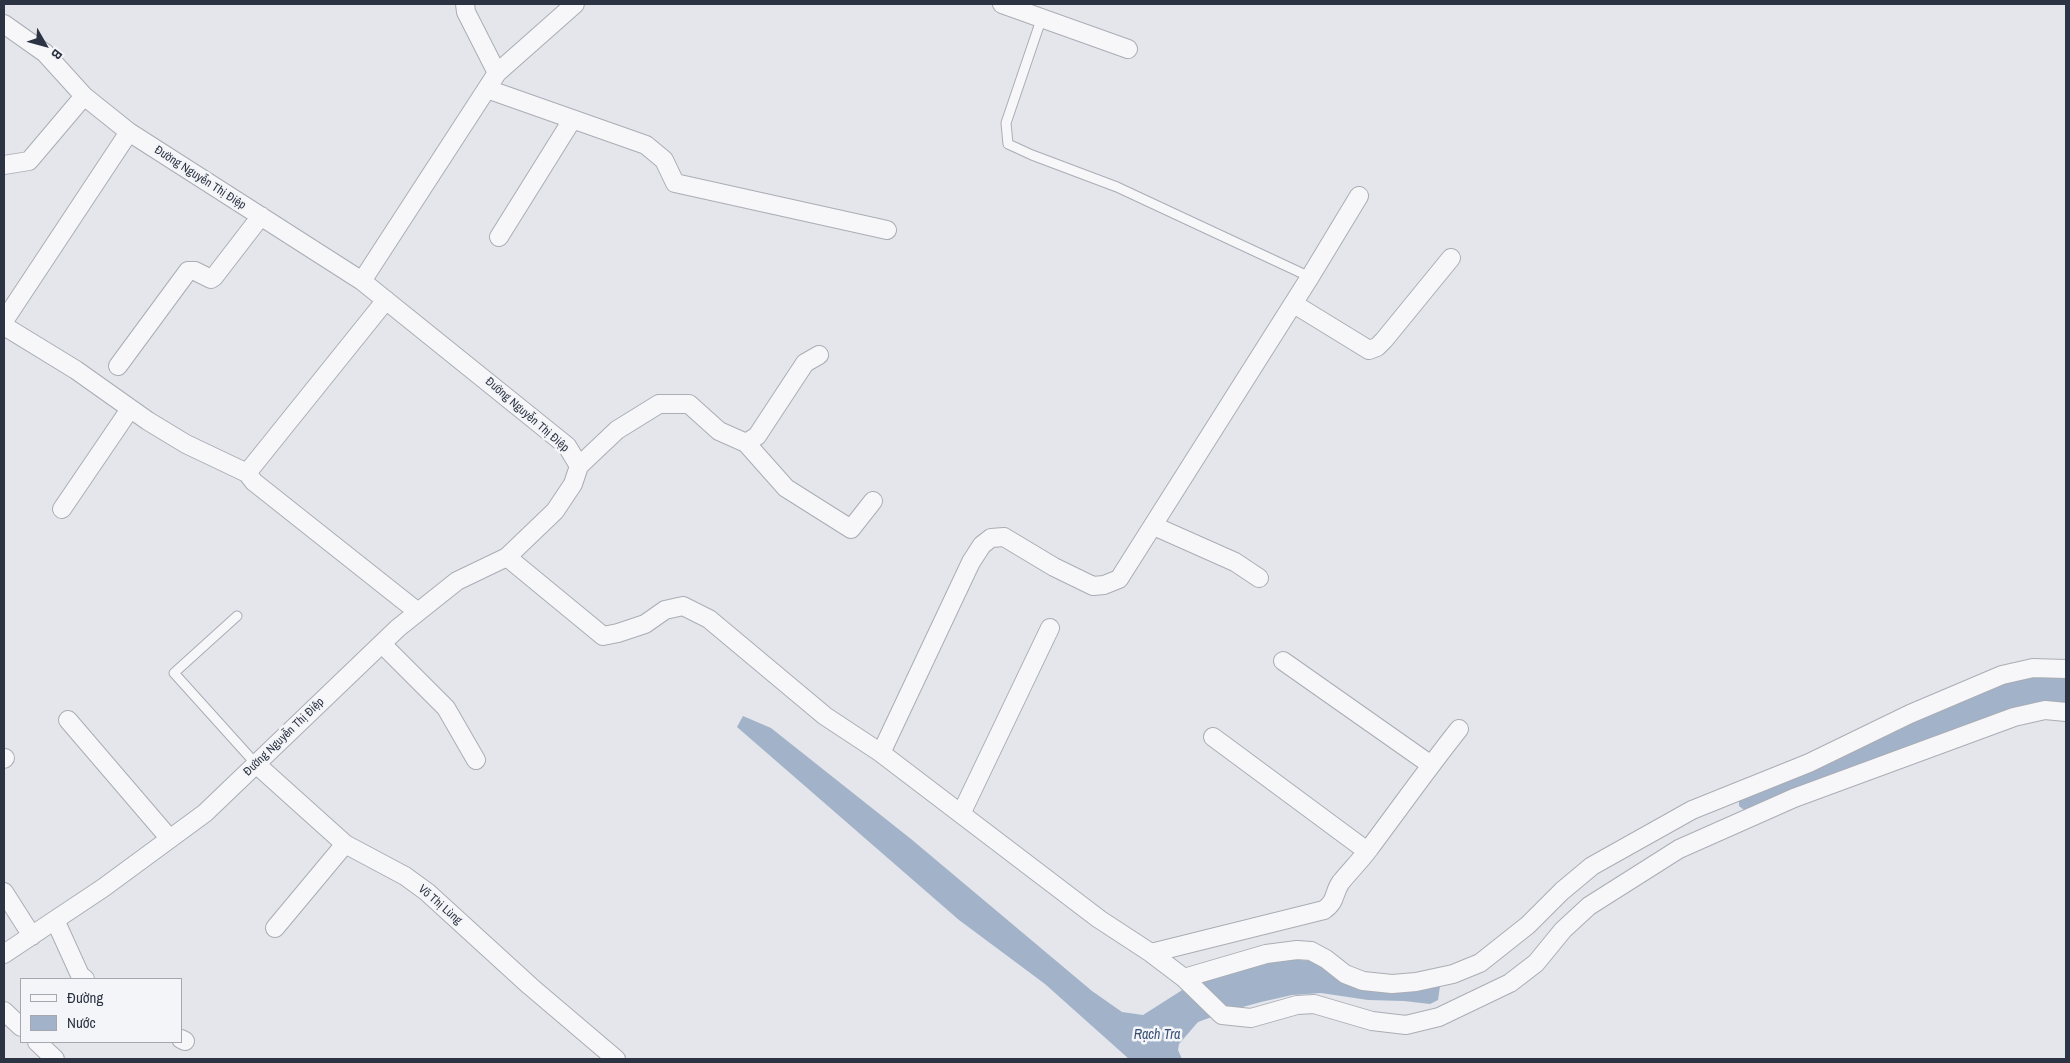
<!DOCTYPE html>
<html>
<head>
<meta charset="utf-8">
<style>
  body { margin:0 }
  #map { position:relative; width:2070px; height:1063px; overflow:hidden; background:#e4e6eb; font-family:"Archivo Narrow",sans-serif }
  canvas { display:block }
  .frame { position:absolute; inset:0; border:5px solid #2c3343; pointer-events:none }
  .legend { position:absolute; left:20px; top:978px; width:162px; height:65px; box-sizing:border-box; background:#f4f5f8; border:1px solid #a4a7b0; margin:0; padding:6px 9px; list-style:none; font-size:15px; color:#2c3343 }
  .legend li { display:flex; align-items:center; gap:10px; height:25px }
  .legend b { width:25px; border:1px solid #a4a7b0 }
  .north { position:absolute; left:20px; top:20px; width:50px; height:50px; -webkit-text-stroke:4px #f4f5f8; paint-order:stroke; rotate:128deg; font-size:14px; font-weight:700; line-height:20px; text-align:center; color:#2c3343 }
  .north::after { content:''; display:block; margin:auto; width:18px; height:22px; background:#2c3343; clip-path:polygon(50% 0,100% 100%,50% 72%,0 100%) }
</style>
</head>
<body>
<div id="map">
<canvas width="2070" height="1063"></canvas>
<div class="frame"></div>
<ul class="legend">
<li><b style="height:6px;background:#f7f7f9"></b>Đường</li>
<li><b style="height:14px;background:#a1b2c9"></b>Nước</li>
</ul>
<div class="north">B</div>
</div>
<script>
const g = document.querySelector('canvas').getContext('2d');
g.lineJoin = 'round';
function fillPath(path, color) { g.fillStyle = color; g.fill(path, 'evenodd'); }
function trace(path, color, width, dash) { g.strokeStyle = color; g.lineWidth = width; g.lineCap = dash ? 'butt' : 'round'; g.setLineDash(dash || []); g.stroke(path); }
function label(font, color, halo, rows, align = 'center') {
  g.font = font + ' "Archivo Narrow",sans-serif'; g.lineWidth = 5; g.setLineDash([]); g.textBaseline = 'middle'; g.strokeStyle = halo; g.fillStyle = color; for (const [text, x, y, turn = 0] of rows) {
    g.save(); g.translate(x, y); g.rotate((+turn || 0) * Math.PI / 180); g.textAlign = isNaN(turn) ? turn : align; if (halo) g.strokeText(text, 0, 0); g.fillText(text, 0, 0); g.restore();
  }
}
fillPath(new Path2D(`
  M2066 675V707L1947 738 1744 810 1739 806V799L2013 677Z
  M743 716 771 728 911 839 1092 991 1122 1012 1143 1015 1198 980 1279 959 1318 961 1338 974 1440 986 1438 1000 1430 1004 1404 1001 1368 1000 1321 993 1292 995 1261 1002 1228 1011 1198 1022 1179 1044 1178 1050 1182 1059H1129L1045 984 959 920 737 727Z`), '#a1b2c9');
const service = new Path2D(`
  M1042 17 1006 123 1008 144 1032 155 1117 187 1310 277
  M237 616 174 673 256 764`);
const minor = new Path2D(`
  M465 4 466 12 497 73 575 4
  M1002 4 1128 49
  M4 24 45 53 84 96 129 132 362 281 567 446 579 466 573 484 555 511 507 557 457 581 398 628 205 813 103 888 4 954
  M487 89 646 145 664 160 675 183 887 230
  M4 165 29 161 84 96
  M499 237 572 120
  M362 281 497 73
  M386 300 247 473 254 482 418 612
  M1294 304 1369 350 1377 347 1384 340 1451 258
  M4 321 129 132
  M4 326 76 370 148 421 186 444 247 473
  M118 366 188 271H195L211 279 214 277 261 216
  M746 443 786 488 851 529 873 501
  M579 466 617 430 659 404H689L719 431 746 443 757 436 805 363 819 355
  M62 509 130 409
  M1154 526 1235 562 1259 578
  M507 557 603 636 618 633 645 624 665 610 683 606 709 619 825 716 881 753 971 562 982 545 991 538 1004 537 1054 567 1093 586 1104 585 1119 579 1310 277 1359 196
  M382 644 446 708 476 760
  M1283 661 1431 765
  M68 720 170 839
  M1213 737 1367 851
  M881 753 1099 919 1151 953 1184 978 1222 1015 1251 1018 1297 1005 1314 1004 1372 1021 1406 1025 1439 1017 1510 983 1536 963 1563 930 1589 906 1679 849 1794 798 2014 717 2045 710 2066 712
  M4 759 5 758
  M256 764 345 844 405 876 427 892 530 986 616 1059
  M961 814 1050 628
  M4 892 32 936
  M55 920 80 975 85 979
  M275 928 345 844
  M1151 953 1324 910C1337 901 1333 893 1341 882 1350 871 1360 861 1369 849 1399 809 1428 768 1459 729
  M1184 978 1266 954 1297 950 1311 951 1326 959 1345 974 1363 981 1392 984 1416 982 1453 974 1480 963 1528 925 1562 891 1592 866 1692 810 1809 763 1910 714 2002 675 2033 668 2066 669
  M4 1011 21 1027
  M181 1039 185 1041
  M37 1042 55 1059`);
trace(service, '#a9adb5', 11);
trace(minor, '#a9adb5', 20);
trace(service, '#f7f7f9', 9);
trace(minor, '#f7f7f9', 18);
label('12px', '#2c3343', '#f4f5f8', [
  ["Đường Nguyễn Thị Điệp",200,178,33],
  ["Đường Nguyễn Thị Điệp",527,415,41],
  ["Đường Nguyễn Thị Điệp",284,737,-44],
  ["Võ Thị Lùng",440,905,41]
]);
label('italic 14px', '#384f75', '#f4f5f8', [
  ["Rạch Tra",1157,1035]
]);
</script>
</body>
</html>
